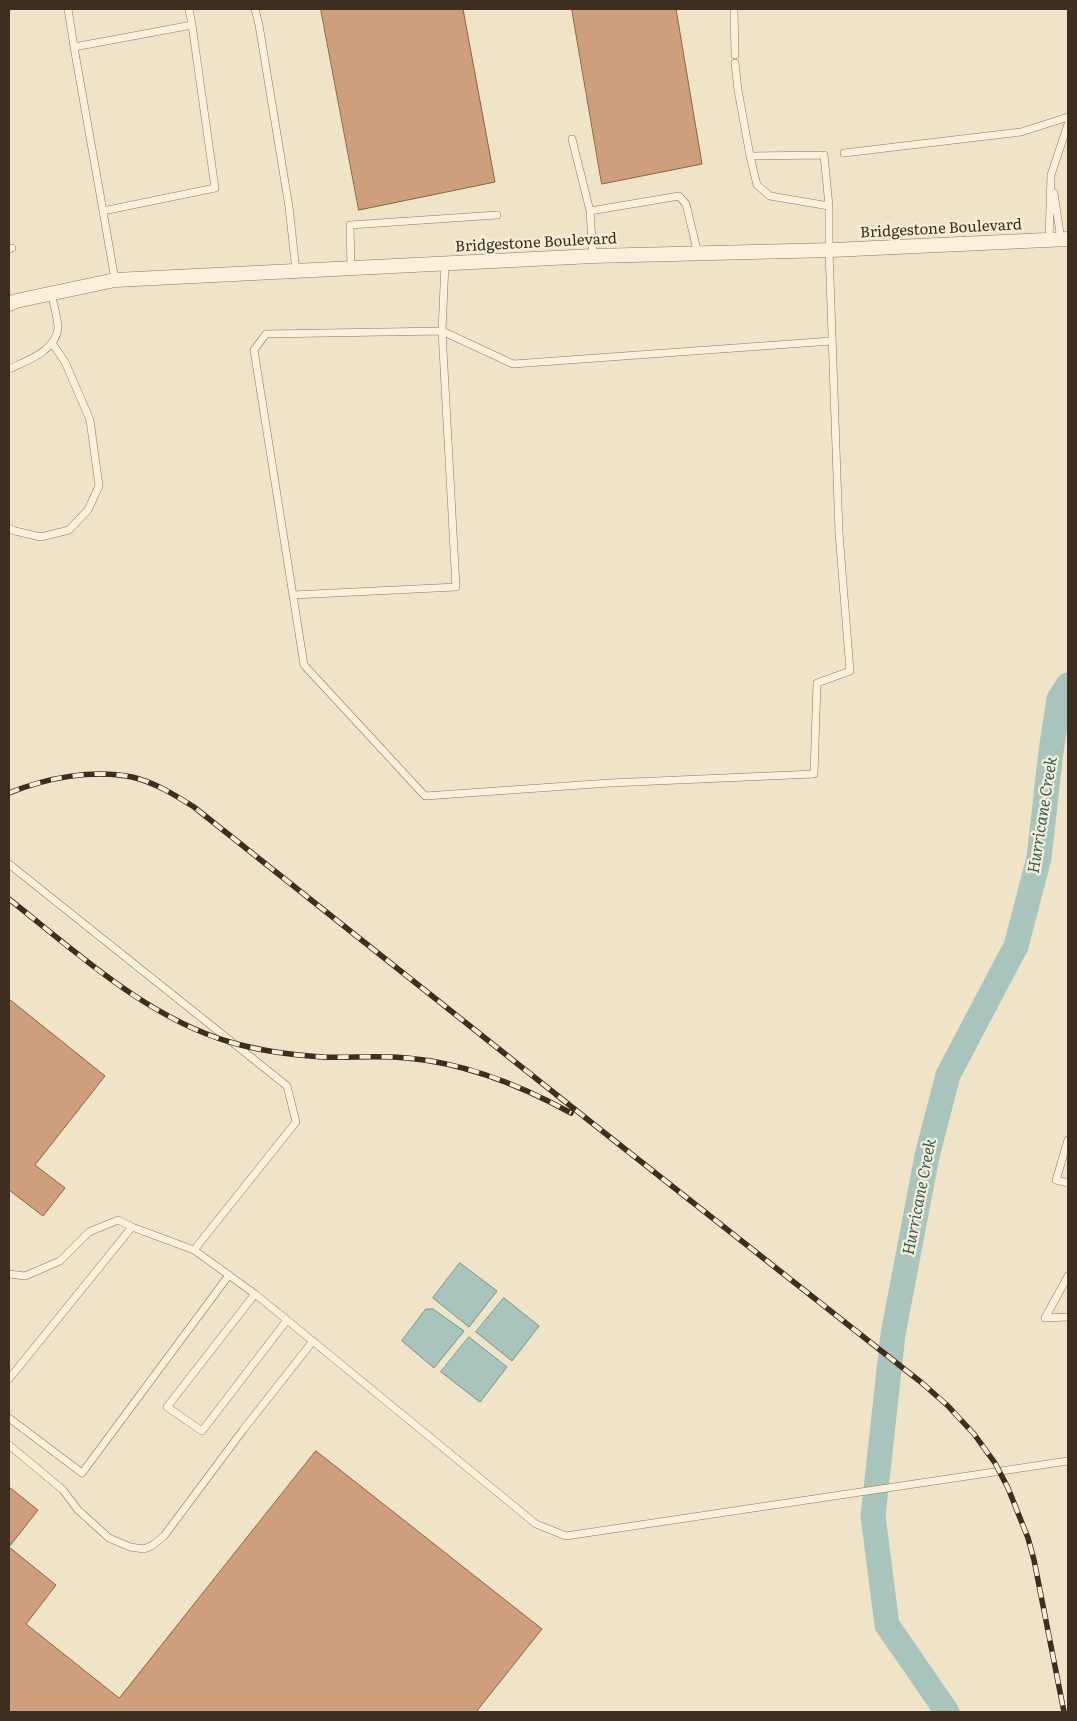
<!DOCTYPE html>
<html>
<head>
<meta charset="utf-8">
<style>
  body { margin:0 }
  #map { position:relative; width:1077px; height:1721px; overflow:hidden; background:#f0e4c8; font-family:Literata,serif }
  canvas { display:block }
  .frame { position:absolute; inset:0; border:10px solid #3d2e20; pointer-events:none }
</style>
</head>
<body>
<div id="map">
<canvas width="1077" height="1721"></canvas>
<div class="frame"></div>
</div>
<script>
const g = document.querySelector('canvas').getContext('2d');
g.lineJoin = 'round';
function fillPath(path, color) { g.fillStyle = color; g.fill(path, 'evenodd'); }
function trace(path, color, width, dash) { g.strokeStyle = color; g.lineWidth = width; g.lineCap = dash ? 'butt' : 'round'; g.setLineDash(dash || []); g.stroke(path); }
function label(font, color, halo, rows, align = 'center') {
  g.font = font + ' Literata,serif'; g.lineWidth = 4.5; g.setLineDash([]); g.textBaseline = 'middle'; g.strokeStyle = halo; g.fillStyle = color; for (const [text, x, y, turn = 0] of rows) {
    g.save(); g.translate(x, y); g.rotate((+turn || 0) * Math.PI / 180); g.textAlign = isNaN(turn) ? turn : align; if (halo) g.strokeText(text, 0, 0); g.fillText(text, 0, 0); g.restore();
  }
}
const water = new Path2D(`
  M460 1263 497 1291 469 1327 433 1298Z
  M504 1298 539 1326 512 1361 476 1332Z
  M426 1309H433L464 1331 434 1368 402 1341Z
  M469 1337 507 1367 480 1402 441 1372Z`);
fillPath(water, '#a9c4bc');
trace(water, '#6f938a', 1);
trace(new Path2D(`
  M947 1712 887 1625 873 1516 893 1334 927 1156 948 1075 1016 946 1039 858 1051 751 1059 699 1068 685`), '#a9c4bc', 25);
const building = new Path2D(`
  M321 9H463L495 182 359 210Z
  M572 9H676L702 164 602 184Z
  M9 999 105 1076 35 1165 65 1188 43 1216 9 1190Z
  M316 1451 542 1629 476 1712H9V1487L38 1510 9 1547 56 1585 26 1624 119 1698Z`);
fillPath(building, '#cf9f7d');
trace(building, '#8d5f41', 1);
const lane = new Path2D(`
  M68 9 74 47 192 25 189 9
  M255 9 259 25 289 207 296 271
  M734 9 735 55
  M74 47 103 211 215 188 192 25
  M735 63 738 90 750 156 757 185 770 196 829 206
  M572 139 590 211 593 256
  M844 153 1021 132 1068 117
  M1054 193 1061 240
  M103 211 115 280
  M590 211 679 196 686 204 698 254
  M1049 240 1051 175 1068 124
  M9 249 12 248
  M445 264 442 331 266 334 254 350 304 665 425 796 610 783 814 774 817 683 850 671 839 533 829 250V206L824 155 750 156
  M351 268 350 225 497 215
  M9 369C26 361 56 351 58 328 58 319 53 302 51 293
  M9 528 15 531 41 537 69 530 88 510 99 486 90 420 65 362 52 343
  M293 595 456 587 442 331 513 364 832 341
  M9 864 287 1086 296 1122 194 1250 255 1294 287 1320 202 1431 167 1407 255 1294
  M1068 1140 1056 1180 1068 1183
  M9 1274 25 1276 60 1261 89 1232 118 1220 132 1227
  M1068 1276 1045 1318 1068 1317
  M287 1320 536 1524 566 1536 1068 1461
  M9 1379 132 1227 194 1250
  M9 1418 82 1473 229 1275
  M9 1445 63 1490 78 1510 109 1538 130 1547 144 1549 153 1545 164 1536 243 1430 313 1341`);
const street = new Path2D(`
  M9 304 16 301 115 280 593 256 832 250 1068 239`);
trace(lane, '#8d765c', 8);
trace(street, '#8d765c', 15);
trace(lane, '#faf1dc', 7);
trace(street, '#faf1dc', 14);
const rail = new Path2D(`
  M9 793C46 778 92 769 132 777 154 782 175 795 194 807L611 1138 922 1383 948 1406 974 1434 995 1463 1008 1488 1028 1538 1034 1560 1064 1712
  M9 899C75 951 147 1018 230 1042 260 1051 292 1055 323 1057 351 1058 379 1055 407 1058 465 1063 520 1085 571 1113`);
trace(rail, '#3d2e20', 5.5);
trace(rail, '#f7eed8', 4, [11]);
label('15px', '#3d2e20', '#f7eed8', [
  ["Bridgestone Boulevard",941,229,-3],
  ["Bridgestone Boulevard",536,243,-3]
]);
label('italic 16px', '#2f5d5a', '#f7eed8', [
  ["Hurricane Creek",1043,815,-81],
  ["Hurricane Creek",920,1197,-79]
]);
</script>
</body>
</html>
